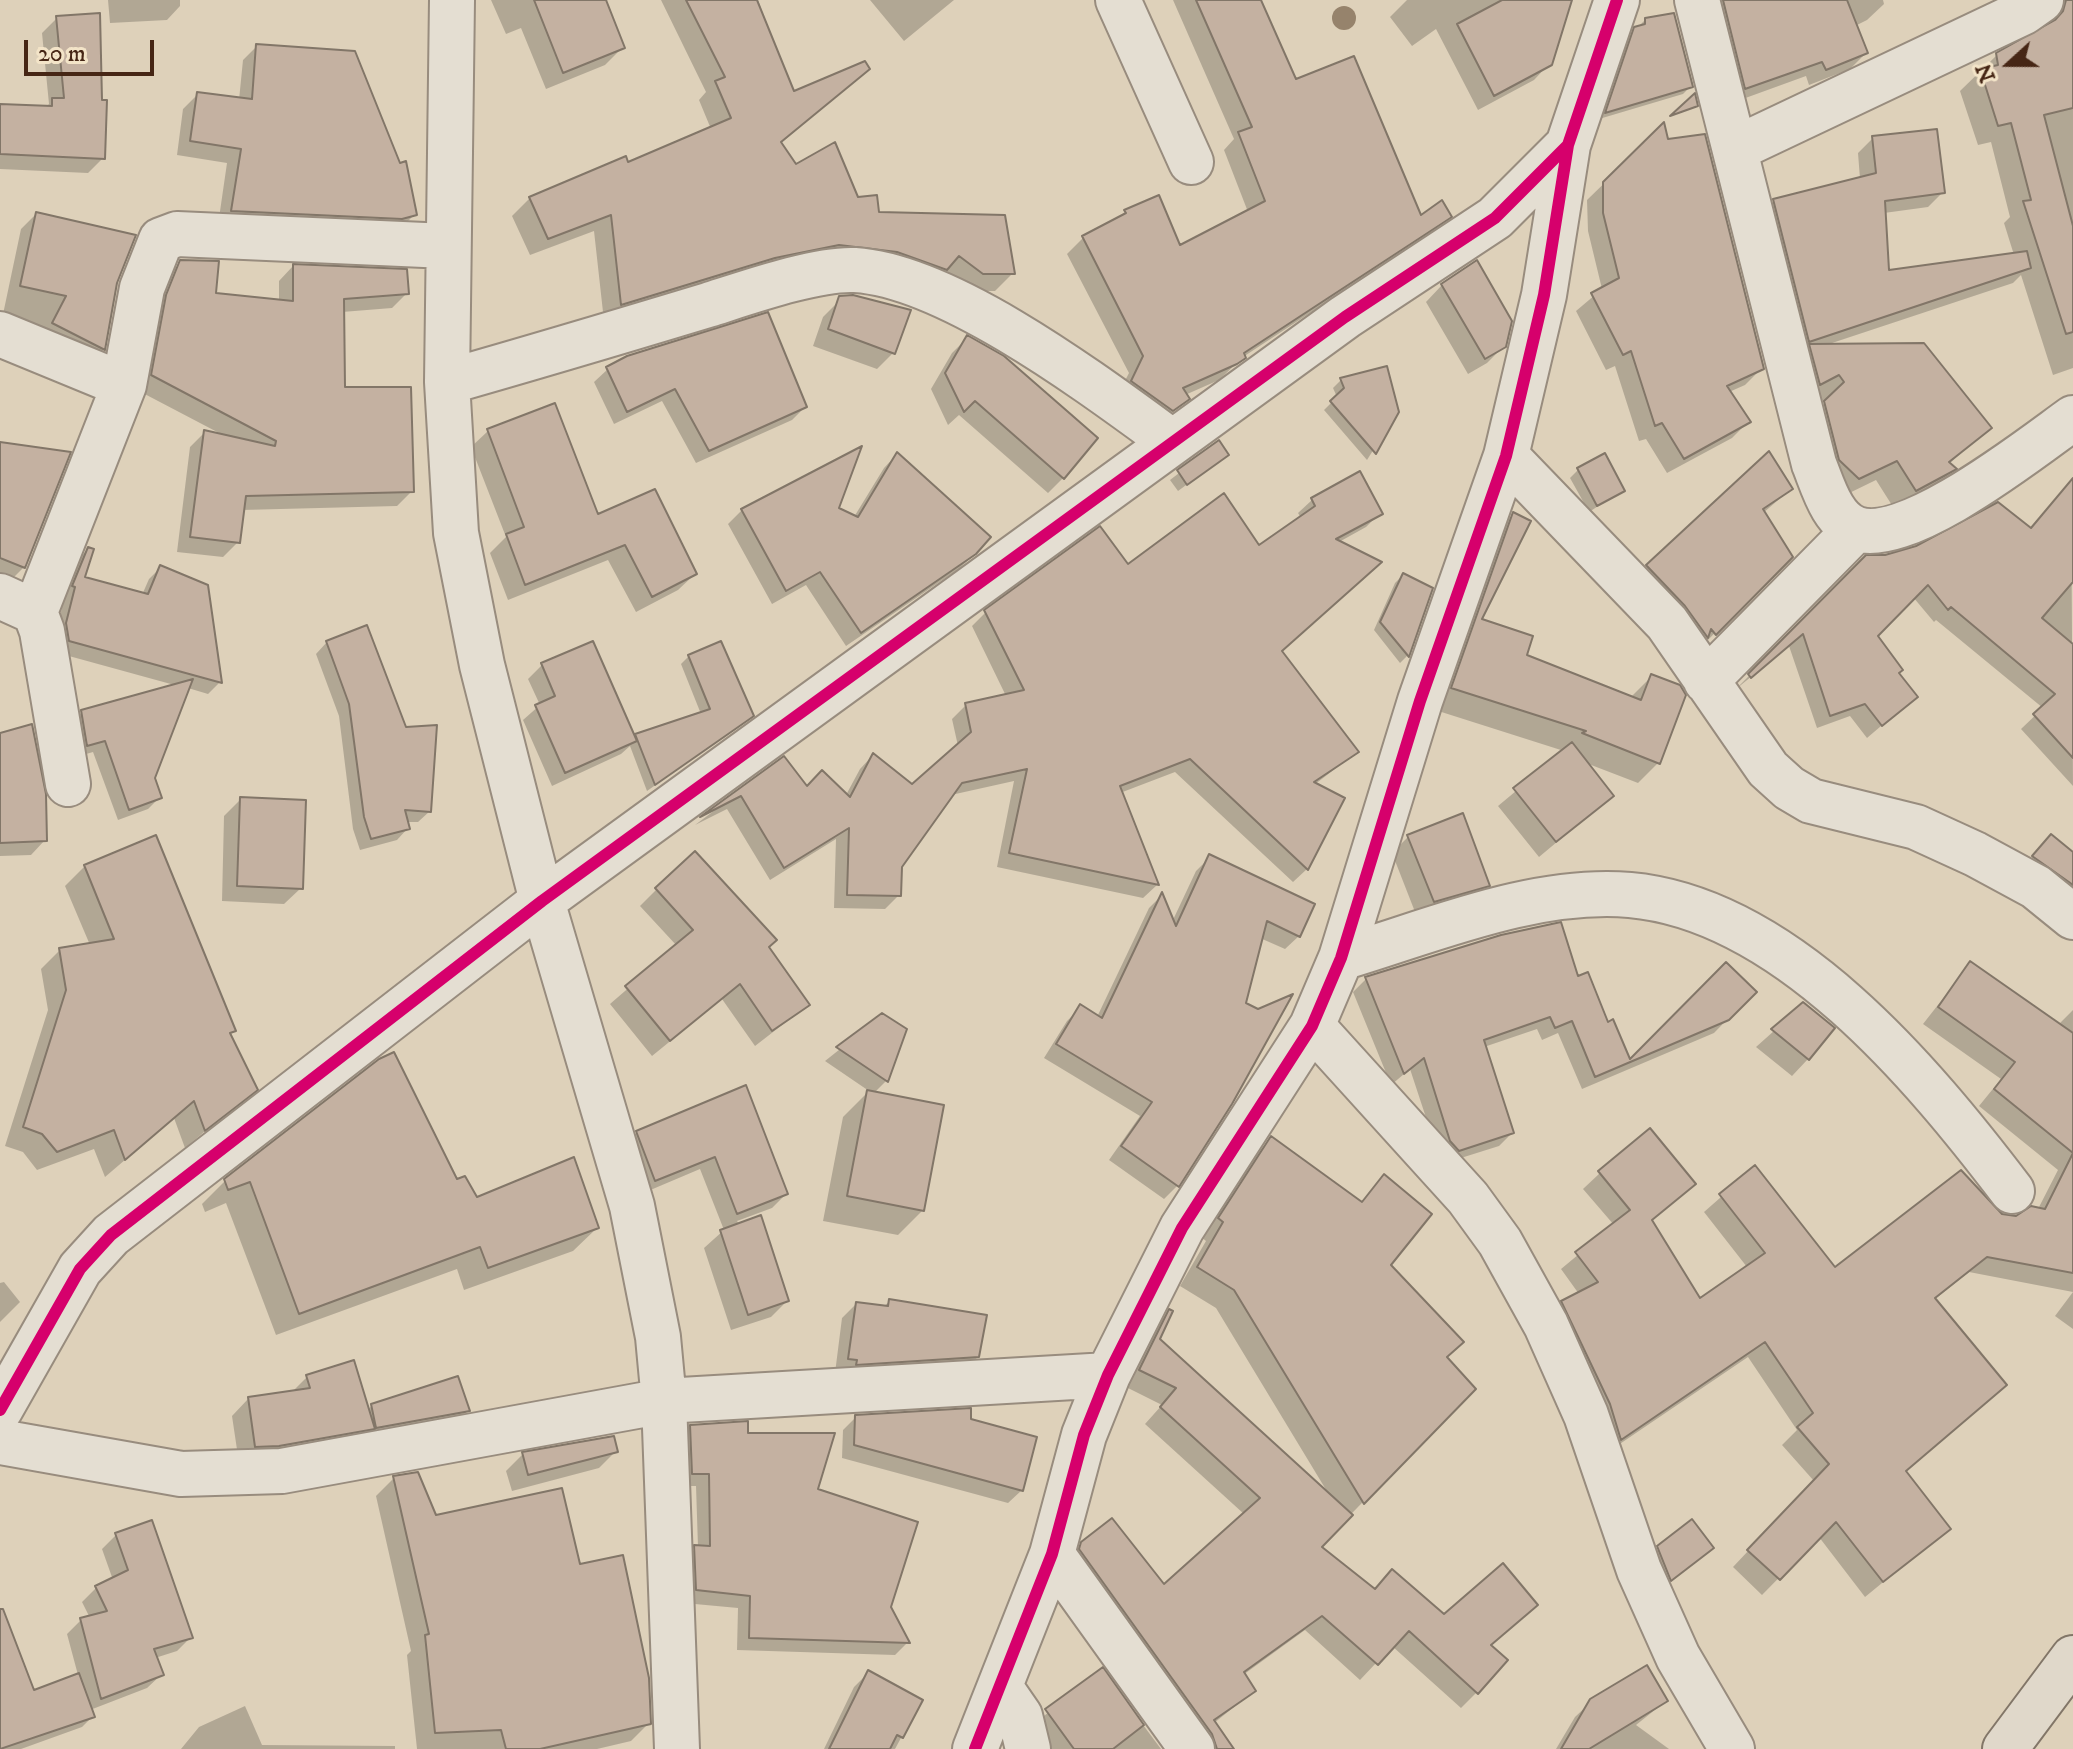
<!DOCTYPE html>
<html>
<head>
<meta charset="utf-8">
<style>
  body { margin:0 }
  #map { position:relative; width:2073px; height:1749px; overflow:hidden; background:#ded1ba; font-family:"IM FELL DW Pica",serif }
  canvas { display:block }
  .north { position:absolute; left:1969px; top:24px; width:80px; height:80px; -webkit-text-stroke:6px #f3e4c8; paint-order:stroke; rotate:249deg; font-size:22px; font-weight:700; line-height:32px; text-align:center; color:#462615 }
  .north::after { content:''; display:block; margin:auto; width:28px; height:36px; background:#462615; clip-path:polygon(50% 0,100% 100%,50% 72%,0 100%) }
  .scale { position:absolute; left:24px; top:40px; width:130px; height:36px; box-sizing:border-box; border:4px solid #462615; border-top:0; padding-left:10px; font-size:24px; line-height:28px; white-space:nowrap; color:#462615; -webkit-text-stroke:6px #f3e4c8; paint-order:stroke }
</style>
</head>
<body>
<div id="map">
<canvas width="2073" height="1749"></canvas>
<div class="north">N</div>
<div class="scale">20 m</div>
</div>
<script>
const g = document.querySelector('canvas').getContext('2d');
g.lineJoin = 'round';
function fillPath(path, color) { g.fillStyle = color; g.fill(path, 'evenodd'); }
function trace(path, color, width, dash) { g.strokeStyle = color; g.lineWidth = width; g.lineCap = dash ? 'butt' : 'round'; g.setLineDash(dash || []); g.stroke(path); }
fillPath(new Path2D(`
  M108 0H180V6L167 20 110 23Z
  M491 0H608L604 2 623 47 605 65 546 89 521 28 506 34Z
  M661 0H758L793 94 868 69 780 144 795 166 857 199 877 214 1013 273 995 291H965L879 269 604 321 594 231 530 255 512 216 530 198 627 164 711 129 699 100 706 92Z
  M870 0H954L904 41Z
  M1173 0H1259L1295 81 1420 218 1449 216 1433 232 1243 357 1219 380 1185 395 1188 398 1156 426 1116 398 1129 373 1067 254 1083 238 1117 220 1125 212 1179 247 1248 212 1224 150 1234 139Z
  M1407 0H1570L1550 63 1534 80 1478 110 1436 29 1412 46 1390 17Z
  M1700 0H1883L1884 4 1867 20 1855 26 1866 53 1850 69 1809 85 1806 76 1729 104Z
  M2039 0H2073V368L2053 375 2021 275 2013 283 1826 345 1989 428 1949 464 1954 469 1934 489 1895 510 1876 480 1837 499 1804 423 1824 403 1818 394 1759 216 1774 201 1860 179 1858 153 1873 138 1943 192 1928 207 1884 213 1887 272 2014 255 2004 223 2010 217 1991 142 1978 145 1960 91 1997 55 2044 30 2046 18Z
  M57 18 103 158 88 173 0 169V106L45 108 49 104 42 33Z
  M1646 19 1691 86 1683 94 1599 119 1627 38Z
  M257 46 415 214 400 229 218 225 227 163 177 155 183 109 197 95 239 100 243 60Z
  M1663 126 1762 368 1745 385 1729 392 1748 422 1732 438 1667 473 1646 439 1639 441 1615 366 1606 370 1576 311 1602 289 1588 231 1587 200Z
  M36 214 116 283 103 349 89 364 2 319 21 229Z
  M181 262 214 295 279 301V281L293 266 407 293 392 308 342 312 343 389 412 491 397 506 242 510 238 542 223 557 177 552 190 447 205 432 221 434 137 390 166 277Z
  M1442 285 1504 346 1487 363 1468 374 1426 302Z
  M840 300 893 353 877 369 813 346 823 317Z
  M769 314 805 407 792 420 696 463 662 401 614 424 594 382 608 369Z
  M967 338 1063 478 1048 493 959 415 948 425 931 389 952 353Z
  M1341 380 1397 412 1367 460 1324 410 1337 397 1333 388Z
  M488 431 596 516 695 574 678 590 636 612 608 560 508 600 490 553 506 537 471 447Z
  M1218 443 1227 455 1178 491 1170 480Z
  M0 444 24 567 9 582 0 578Z
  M897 454 975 553 960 568 846 646 806 585 772 604 728 524 742 510 837 509 854 517 884 468Z
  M1769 454 1791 489 1763 513 1790 557 1698 650 1630 583Z
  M1578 470 1623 490 1589 512 1570 478Z
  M2071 483 2073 786 2021 729 2043 708 1936 620 1934 622 1913 597 1875 635 1897 674 1915 697 1867 738 1850 716 1817 728 1789 646 1736 689 1867 557H1886L2029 530Z
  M1312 500 1380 513 1366 527 1339 542 1280 651 1357 752 1314 785 1307 869 1293 882 1175 772 1120 793 1157 885 1143 898 997 867 1014 781 951 795 900 867 899 895 885 909 834 908 836 839 770 880 727 809 695 825 783 759 806 788 846 795 860 769 873 755 912 787 958 746 952 719 966 705 1006 696 972 626 986 612 1128 566 1258 548 1301 518 1298 513Z
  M1513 514 1479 620 1524 657 1630 698 1652 676 1659 762 1638 783 1586 763 1612 796 1539 857 1498 806 1564 751 1432 709 1493 535Z
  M88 549 83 578 142 595 149 579 161 567 220 682 208 694 188 688 153 778 160 797 148 809 118 820 93 752 76 757 70 724 82 712 178 686 58 653 55 637 64 599 61 598 76 561Z
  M1403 575 1431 589 1407 656 1400 663 1374 630 1395 583Z
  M327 642 430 811 418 822H406L408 828 397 840 360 850 353 829 339 716 316 654Z
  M689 656 752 716 744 723 647 791 630 746 621 754 552 786 523 720 540 705 528 679 542 665 633 738 701 714 681 664Z
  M0 748 45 840 31 855 0 856Z
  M241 799 301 888 284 904 222 901 224 816Z
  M2051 836 2073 855V892L2017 874Z
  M1408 837 1487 886 1471 902 1417 917 1392 853Z
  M1210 857 1299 936 1285 949 1260 938 1177 1186 1164 1199 1109 1160 1140 1116 1044 1058 1067 1021 1081 1007 1097 1017 1149 908 1161 896 1172 922 1196 871Z
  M85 866 234 1030 229 1035 255 1089 185 1148 174 1118 105 1177 94 1149 37 1170 23 1152 5 1146 48 1010 41 969 60 950 90 945 65 886Z
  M657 889 767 947 808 1005 755 1046 722 999 652 1056 610 1004 677 946 640 906Z
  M1502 937 1577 979 1629 1062 1754 992 1714 1033 1582 1089 1558 1033 1542 1040 1537 1029 1484 1047 1512 1133 1499 1146 1445 1163 1438 1154 1410 1069 1391 1085 1353 992 1366 979Z
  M1970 964 2058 1025 2073 1010V1329L2055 1316 2073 1292 1969 1272 1934 1300 2004 1385 1904 1472 1948 1529 1865 1597 1819 1537 1762 1595 1733 1567 1814 1481 1782 1445 1797 1430 1748 1357 1605 1454 1546 1319 1563 1303 1579 1294 1561 1269 1614 1225 1583 1189 1600 1173 1693 1184 1650 1222 1700 1300 1747 1267 1704 1212 1754 1168 1835 1270 2001 1216 2017 1218 2038 1209 2058 1170 1979 1106 2001 1079 1923 1024Z
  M1803 1005 1808 1059 1792 1076 1756 1047Z
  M883 1015 887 1080 874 1093 923 1210 898 1235 823 1221 843 1117 869 1091 825 1061Z
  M745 1088 786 1194 772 1208 737 1221 787 1301 771 1317 731 1330 704 1248 724 1230 700 1169 641 1194 623 1147 637 1132Z
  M1271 1139 1360 1203 1379 1183 1388 1265 1445 1357 1473 1389 1319 1547 1374 1590 1392 1571 1444 1617 1490 1646 1477 1692 1461 1708 1392 1646 1360 1680 1305 1630 1243 1675 1254 1691 1214 1723 1224 1738 1213 1749 1066 1560 1082 1543 1164 1586 1244 1514 1145 1424 1162 1405 1124 1386 1154 1327 1170 1311 1157 1340 1328 1493 1216 1308 1180 1286 1206 1241 1201 1237 1253 1157Z
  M225 1181H456L476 1199 597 1228 573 1251 464 1290 457 1269 276 1335 226 1203 205 1212 202 1204Z
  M4 1282 20 1302 0 1322V1283Z
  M890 1301 978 1357 963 1371 835 1373 842 1318 856 1304 883 1307Z
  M307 1377 367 1410 372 1406 468 1410 452 1427 239 1463 232 1416 248 1399 291 1393Z
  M856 1417 969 1421 1022 1490 1008 1503 842 1458 843 1430Z
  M691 1426 746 1435 815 1490 907 1643 895 1655 737 1650 738 1608 684 1603 682 1560 698 1547 696 1486H680L678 1439Z
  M616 1451 599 1468 512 1491 506 1471 523 1454Z
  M394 1478 434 1517 578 1566 649 1723 631 1741 597 1749H417L407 1655 411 1651 376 1496Z
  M116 1535 191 1637 177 1651 155 1658 162 1674 147 1688 90 1710 93 1716 82 1727 21 1749H0V1625L33 1693 78 1675 67 1634 81 1620 90 1618 82 1602 96 1588 113 1580 102 1549Z
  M1659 1548H1711L1654 1596 1642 1564Z
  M1102 1670 1161 1749H1046L1030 1727Z
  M869 1672 921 1701 895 1749H824L854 1687Z
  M1592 1701H1666L1636 1725 1669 1749H1556L1575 1717Z
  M245 1706 262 1745 395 1746V1749H181L199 1727Z`), '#0003');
const building = new Path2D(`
  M534 0H606L625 48 563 73Z
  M686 0H757L794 91 865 61 870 69 781 142 796 164 835 142 858 197 877 195 879 212 1005 215 1015 274H983L959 256 947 270 897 252 839 245 775 258 621 305 611 215 548 239 529 197 626 156 628 162 731 118 715 81 725 77Z
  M1196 0H1261L1296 79 1354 56 1421 215 1442 200 1452 217 1244 353 1246 358 1237 364 1183 388 1190 399 1173 411 1131 381 1143 356 1082 236 1126 213 1124 210 1159 195 1180 245 1265 201 1238 132 1252 127Z
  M1502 0H1572L1552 65 1494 96 1457 24Z
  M1723 0H1847L1868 53 1826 70 1822 62 1745 89Z
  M2066 0H2073V108L2044 115 2073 226V332L2066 334 2023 201 2031 200 2011 123 1998 126 1980 69 1998 65 1996 53 2055 20 2063 11Z
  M100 13 102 100H107L105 159 0 154V104L52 106V98H64L56 16Z
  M1674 13 1693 87 1605 113 1634 27 1645 24V18Z
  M256 44 355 51 400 163 406 161 417 215 402 219 231 211 241 149 190 141 197 92 252 99Z
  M1695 93 1698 106 1670 116Z
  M1664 122 1668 139 1705 134 1764 369 1727 386 1751 422 1684 459 1662 423 1655 426 1631 351 1623 355 1591 293 1619 278 1603 213V182Z
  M1937 129 1945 193 1885 201 1889 270 2027 251 2031 268 1809 342 1773 199 1876 173 1872 136Z
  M36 212 136 235 117 283 105 350 52 323 66 296 20 286Z
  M180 260 219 261 216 293 293 301V264L407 269 409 294 344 299 345 387H411L414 492 246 496 240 543 190 537 204 430 275 446 276 441 151 375 166 295Z
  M1477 260 1512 321 1506 347 1485 359 1441 284Z
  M853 295 911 310 895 354 828 329 839 296Z
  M768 312 807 407 709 451 675 389 627 412 606 367 627 356Z
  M967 335 1004 356 1098 438 1064 479 975 401 964 412 945 373Z
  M1924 343 1992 428 1949 462 1957 469 1916 491 1897 461 1859 479 1839 460 1824 401 1844 382 1839 375 1820 385 1809 344Z
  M1387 366 1399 412 1376 454 1330 401 1344 388 1340 378Z
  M555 403 598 514 655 489 697 574 652 597 625 545 525 585 506 534 524 527 487 429Z
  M1219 440 1229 455 1187 485 1177 470Z
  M0 442 71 452 25 568 0 558Z
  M862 446 839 508 858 517 897 452 991 537 976 554 861 633 820 572 786 591 741 509Z
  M1769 451 1793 489 1763 509 1793 557 1716 635 1711 629 1708 638 1685 606 1646 565Z
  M1605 453 1625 491 1597 506 1577 468Z
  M1360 471 1383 514 1336 539 1382 562 1282 651 1359 752 1314 782 1345 798 1308 870 1190 759 1120 786 1159 885 1009 853 1027 769 962 783 902 867 901 896 847 895 849 828 784 868 741 796 700 817 784 756 807 786 822 770 850 797 873 753 912 784 971 732 965 703 1024 690 984 610 1100 526 1128 564 1224 493 1259 545 1315 506 1311 498Z
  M2073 478V582L2042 618 2073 644V758L2033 714 2055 694 1951 607 1948 610 1928 585 1878 636 1903 670 1899 673 1918 697 1882 726 1865 704 1830 716 1803 634 1751 678 1748 674 1866 555H1885L1916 546 1998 502 2031 528Z
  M1513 512 1531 521 1482 619 1533 636 1527 655 1641 700 1651 674 1680 685 1686 695 1660 764 1582 733 1586 731 1451 688Z
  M88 547 94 549 85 577 148 594 160 565 208 585 222 683 69 641 66 623 75 587 72 586Z
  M1403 573 1433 588 1409 657 1380 622Z
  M367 625 406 727 437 725 431 812 405 810 410 829 371 839 364 817 349 704 326 641Z
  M593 641 637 741 565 773 535 705 555 696 541 663Z
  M721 641 754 716 655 785 635 734 710 709 688 655Z
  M193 679 155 778 162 798 129 810 105 741 87 746 81 710Z
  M32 724 46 794 47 841 0 843V733Z
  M1572 742 1614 796 1556 842 1513 788Z
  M240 797 306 800 303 889 237 886Z
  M1463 813 1490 886 1434 902 1407 835Z
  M2051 834 2073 852V885L2032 856Z
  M156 835 236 1031 230 1033 258 1090 205 1131 194 1101 125 1160 114 1130 57 1152 42 1134 23 1127 66 990 59 948 114 939 84 865Z
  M695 851 777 940 769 947 810 1005 772 1031 740 984 670 1041 625 986 693 930 655 888Z
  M1209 854 1315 904 1300 937 1267 921 1246 1003 1258 1009 1293 994 1232 1104 1179 1187 1121 1146 1152 1102 1056 1044 1080 1004 1102 1018 1162 892 1176 926Z
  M1561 922 1578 976 1588 972 1608 1022 1613 1019 1630 1059 1726 962 1757 992 1729 1020 1595 1077 1572 1021 1555 1028 1550 1017 1484 1040 1514 1133 1459 1151 1450 1141 1424 1058 1404 1074 1365 977 1501 935Z
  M1970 961 2073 1033V1153L1994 1089 2015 1062 1938 1007Z
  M1803 1002 1835 1028 1809 1060 1771 1029Z
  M882 1013 907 1029 888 1082 836 1047Z
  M394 1052 457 1179 465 1176 477 1197 574 1157 599 1228 488 1268 480 1247 299 1314 250 1182 228 1190 224 1179 379 1059Z
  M746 1085 788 1194 737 1214 715 1157 655 1181 636 1131Z
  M867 1090 944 1105 924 1211 847 1196Z
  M1650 1128 1696 1184 1652 1220 1700 1298 1765 1253 1719 1194 1755 1165 1835 1267 1961 1170 2002 1214 2016 1216 2031 1206 2045 1209 2073 1153V1273L1987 1257 1935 1298 2007 1385 1906 1471 1951 1529 1883 1582 1836 1522 1780 1580 1747 1550 1829 1464 1797 1427 1813 1413 1765 1342 1621 1440 1610 1404 1561 1301 1598 1282 1575 1252 1630 1210 1598 1171Z
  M1271 1136 1362 1202 1384 1174 1432 1214 1391 1265 1464 1342 1447 1357 1476 1389 1364 1504 1234 1290 1197 1267 1223 1222 1218 1218Z
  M761 1215 789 1301 748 1315 720 1230Z
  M889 1299 987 1315 979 1357 856 1365 857 1360 848 1359 856 1302 888 1306Z
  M1169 1309 1173 1311 1160 1339 1353 1515 1322 1547 1375 1589 1392 1569 1444 1614 1503 1563 1538 1605 1491 1645 1508 1660 1478 1694 1409 1631 1378 1665 1322 1616 1244 1672 1256 1691 1214 1720 1234 1749H1217L1212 1734 1079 1549 1081 1542 1112 1518 1164 1584 1260 1498 1160 1407 1176 1388 1139 1370Z
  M354 1360 375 1429 279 1446 255 1447 248 1397 310 1388 306 1375Z
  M458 1376 470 1411 376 1428 371 1404Z
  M971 1408V1419L1037 1437 1023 1491 854 1445 855 1415Z
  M748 1421V1433H835L818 1489 918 1522 891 1607 910 1643 749 1638 750 1596 696 1590 694 1545 710 1546 709 1474H692L690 1425Z
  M614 1436 618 1452 528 1475 522 1452Z
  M418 1472 436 1515 562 1488 580 1564 623 1555 649 1678 651 1724 540 1749H506L501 1730 435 1733 425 1635 429 1634 393 1476Z
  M1692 1519 1714 1548 1671 1581 1657 1546Z
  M152 1520 193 1638 154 1649 164 1675 101 1699 80 1618 107 1611 95 1586 128 1570 115 1533Z
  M0 1609H3L34 1690 79 1673 95 1717 0 1749Z
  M1647 1665 1668 1701 1589 1749H1561L1590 1699Z
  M1103 1667 1144 1725 1113 1749H1074L1045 1709Z
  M868 1670 923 1700 903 1738 897 1735 890 1749H829Z`);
fillPath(building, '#c4b1a1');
trace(building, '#827668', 2);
const minor = new Path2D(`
  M452 0 447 382 456 533 482 665 542 901 632 1206 658 1337 664 1401 677 1749
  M1118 0 1191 162
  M1697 0 1814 464C1823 486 1832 521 1857 529 1908 546 2031 448 2073 418
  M1735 149 2024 12 2041 0
  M0 334 124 385
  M447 382C535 357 622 331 708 305 746 293 817 268 855 270 950 276 1094 385 1171 441
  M1506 456 1667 623 1768 769 1789 788 1811 801 1916 827 1975 854 2036 887 2073 917
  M0 596 35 612
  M1706 681 1856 529
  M68 784 42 631 35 612 124 385 142 288 161 240 177 234 447 246
  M1341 958C1432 931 1533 887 1630 895 1786 909 1923 1074 2012 1191
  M1312 1026 1468 1198 1500 1242 1546 1325 1586 1415 1639 1570 1678 1657 1732 1749
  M0 1410 80 1269 111 1235 542 901 1345 317 1495 218 1568 145
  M0 1442 181 1474 282 1471 664 1401 1108 1375
  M1052 1554 1192 1749
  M1000 1687 1020 1716 1028 1749
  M975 1749 1052 1554 1084 1435 1108 1375 1182 1228 1312 1026 1341 958 1420 701 1506 456 1544 295 1568 145 1617 0`);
const major = new Path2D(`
  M2005 1749 2073 1658`);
trace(minor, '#988c7e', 48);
trace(major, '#827668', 48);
trace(minor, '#e4ded2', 44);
trace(major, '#e0d8ca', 44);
trace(new Path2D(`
  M0 1410 80 1269 111 1235 542 901 1345 317 1495 218 1568 145
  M975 1749 1052 1554 1084 1435 1108 1375 1182 1228 1312 1026 1341 958 1420 701 1506 456 1544 295 1568 145 1617 0`), '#d6006c', 12);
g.fillStyle = '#96836c';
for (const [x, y] of [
  [1344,18]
]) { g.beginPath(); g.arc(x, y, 12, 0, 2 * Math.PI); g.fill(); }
</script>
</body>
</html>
